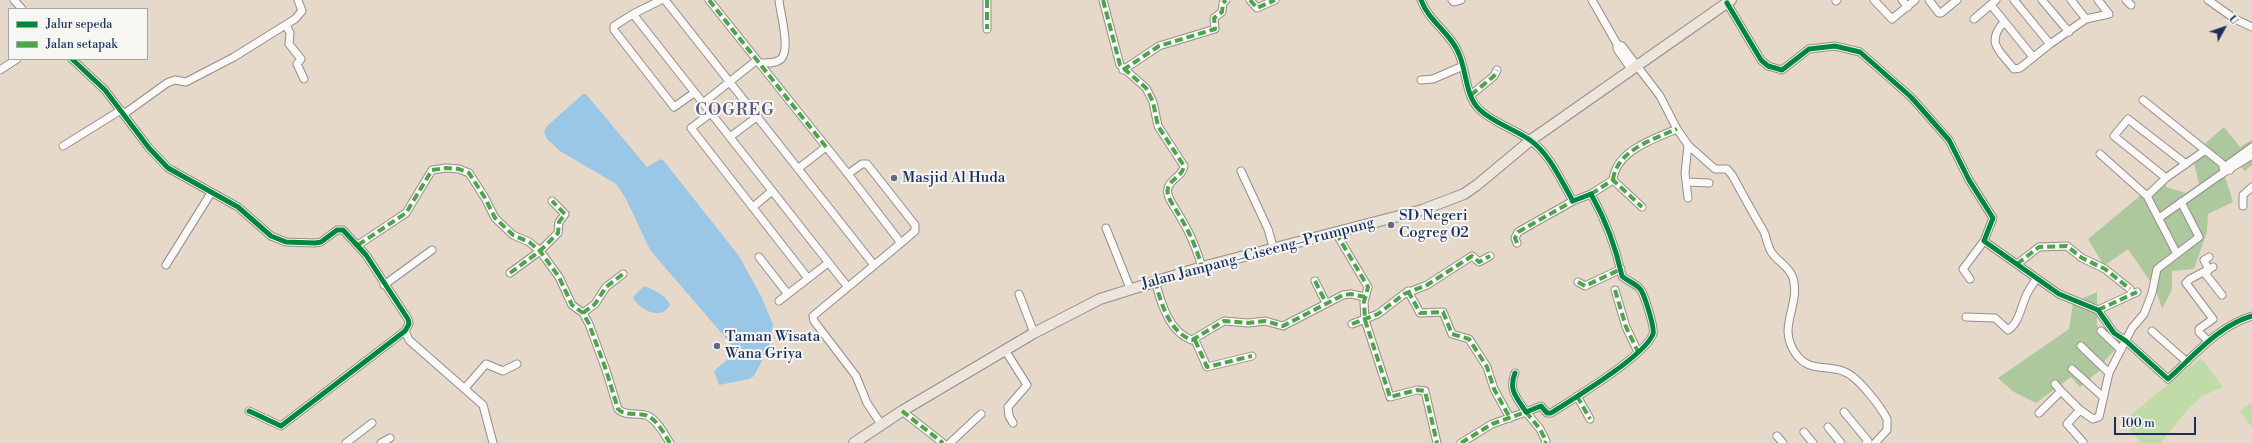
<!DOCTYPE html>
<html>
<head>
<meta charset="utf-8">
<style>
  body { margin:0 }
  #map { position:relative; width:2252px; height:443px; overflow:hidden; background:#e6d9ca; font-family:"Libre Bodoni",serif }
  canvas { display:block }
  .legend { position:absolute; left:8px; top:8px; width:140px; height:52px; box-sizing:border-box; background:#f6f6f2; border:1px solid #9ea6b7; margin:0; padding:5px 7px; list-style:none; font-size:12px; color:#1b2f5e }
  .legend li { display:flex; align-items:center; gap:8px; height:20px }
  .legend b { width:20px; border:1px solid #9ea6b7 }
  .north { position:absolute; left:2204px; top:8px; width:40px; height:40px; -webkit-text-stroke:3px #f6f6f2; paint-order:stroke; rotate:50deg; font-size:11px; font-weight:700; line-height:16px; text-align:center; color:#1b2f5e }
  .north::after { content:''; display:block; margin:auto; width:14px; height:18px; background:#1b2f5e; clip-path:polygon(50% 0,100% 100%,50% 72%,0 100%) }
  .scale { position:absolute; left:2114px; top:417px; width:82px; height:18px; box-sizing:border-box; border:2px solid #1b2f5e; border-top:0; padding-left:5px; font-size:12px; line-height:14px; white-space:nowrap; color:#1b2f5e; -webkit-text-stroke:3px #f6f6f2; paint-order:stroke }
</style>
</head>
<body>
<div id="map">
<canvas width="2252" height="443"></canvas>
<ul class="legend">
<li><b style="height:5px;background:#00873e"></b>Jalur sepeda</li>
<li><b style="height:5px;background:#4fa44a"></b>Jalan setapak</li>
</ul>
<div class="north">U</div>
<div class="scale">100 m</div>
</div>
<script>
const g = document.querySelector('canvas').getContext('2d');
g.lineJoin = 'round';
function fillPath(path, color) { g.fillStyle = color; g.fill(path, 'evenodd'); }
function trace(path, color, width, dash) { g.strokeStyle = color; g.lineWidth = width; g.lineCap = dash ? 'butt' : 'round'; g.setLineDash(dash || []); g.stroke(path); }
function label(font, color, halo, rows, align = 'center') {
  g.font = font + ' "Libre Bodoni",serif'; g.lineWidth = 4; g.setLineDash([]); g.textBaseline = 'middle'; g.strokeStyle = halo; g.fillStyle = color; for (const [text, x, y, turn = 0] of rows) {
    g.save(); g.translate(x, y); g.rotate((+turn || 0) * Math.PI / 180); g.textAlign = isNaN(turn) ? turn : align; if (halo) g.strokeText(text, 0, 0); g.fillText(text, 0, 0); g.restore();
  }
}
fillPath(new Path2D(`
  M2201 358 2223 387 2202 396 2187 410 2161 443H2141L2123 421Z
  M2252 402V427L2240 411Z`), '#c0daa8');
fillPath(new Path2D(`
  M2224 127 2240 147 2252 140V165L2245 171 2233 159 2221 164 2233 202 2208 214 2207 232 2194 269 2172 271V290L2162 309 2156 290 2128 249 2104 266 2088 239 2164 176 2166 187 2186 193 2200 187 2192 155Z
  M2097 292V325L2115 350 2106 359 2100 370 2080 387 2071 377 2036 403 2014 392 1998 378 2069 329 2073 303Z`), '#aec89d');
fillPath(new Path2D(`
  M583 94H586L647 167 661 159 664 161 739 256 761 296 773 324 769 347 754 376 749 379 719 385 714 371 737 351 650 250 625 197 616 184 560 151 547 139 544 132 546 127Z
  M644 286C654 290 664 294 670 304 663 322 638 310 633 297Z`), '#9bc7e6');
const minor = new Path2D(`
  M14 0 22 9
  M661 0 633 14 614 26V30L674 107 694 93
  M665 0 874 265
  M709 0 848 174 862 164H867L915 225V231L901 243 813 316 814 321 856 376 867 403 881 424
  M987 0V29
  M1103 0 1120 65 1146 88 1153 102 1158 126 1184 166C1183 176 1170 179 1168 188 1166 194 1170 200 1173 205 1188 229 1194 241 1202 267
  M1250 0 1257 8 1275 0
  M1421 0C1429 22 1451 33 1459 54 1467 72 1465 96 1480 110 1494 123 1514 129 1530 140 1550 154 1561 181 1573 201L1591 194C1605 219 1616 248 1622 276 1628 282 1636 283 1641 290 1645 297 1655 328 1653 334 1645 356 1573 399 1551 413H1547L1541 406 1526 412C1517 398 1508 390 1515 373
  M1452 0 1454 2 1461 0
  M1592 0 1617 44V49L1631 69
  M1874 0 1892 19 1915 0
  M1902 0 1908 7
  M1929 0 1939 13H1941L1957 0
  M2014 0 2050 44 2086 19
  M2042 0 2069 32
  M2071 0 2086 19 2109 14 2098 0
  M2126 0 2131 5
  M2208 0 2235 19 2252 27
  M1836 1 1837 0
  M1727 3 1761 60 1768 66 1782 70 1809 49 1835 46 1860 52 1911 97 1949 140 1969 180 1993 218 1984 241 2059 294 2098 310 2114 333 2126 341 2168 379C2194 356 2218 326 2252 316
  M1991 5 2033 57
  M633 14 847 286
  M1974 19 1996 0
  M2004 22C1985 43 2000 51 2014 69L2020 68 2050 44
  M286 25 290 33 289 44 301 59 297 64 304 79
  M1617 44 1622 46 1660 96 1677 129 1688 145 1715 169H1727L1732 175C1742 193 1752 212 1763 230 1767 237 1767 246 1772 253 1778 262 1789 266 1793 278 1801 306 1776 327 1796 354 1809 373 1827 364 1845 372 1858 377 1881 407 1887 419V430L1875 443
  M72 59 105 90 149 148 168 168 238 207 271 236 286 242 315 243 321 242 337 230H343L366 255 408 319 409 324 405 331 281 426 249 411
  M759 63C766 63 775 64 781 59 791 49 780 13 779 0
  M0 70 17 59
  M1123 70 1159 46 1215 29 1214 18 1222 12 1223 3 1226 0
  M1421 80 1433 79 1463 66
  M1471 95 1494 76 1497 70
  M2143 100 2230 170
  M703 103 757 60
  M711 113 691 128 807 277
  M124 114 167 83 175 80 186 82 234 57 295 19 302 11 298 0
  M730 137 758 116
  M1688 145 1685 173 1688 198
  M63 146 121 110
  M2100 154 2147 196 2166 178 2204 151
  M799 168 826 147
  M2223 168 2252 147
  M1241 171 1268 229 1274 250
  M848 174 901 243
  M2166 178 2114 136 2128 119 2186 164
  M1613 180C1616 151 1653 139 1677 129
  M1687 182 1709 183
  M1591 194 1613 180 1642 207
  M2147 196 2177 254
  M2243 206V195L2252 187
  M753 207 772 191
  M2159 218 2220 175 2252 155
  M1106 228 1130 288
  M1336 233 1368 287 1364 302 1365 320 1390 397 1417 390 1425 391 1437 443
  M1517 243 1515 238 1518 232 1573 201
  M358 245 406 213 432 170 446 168 459 169 469 173 485 198 495 218 513 235 529 242 540 251 559 277 572 305 583 313 589 324 606 370 618 409C625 417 639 412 648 416 658 421 664 434 670 443
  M759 257 787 293
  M2017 264 2039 247 2067 246 2082 258 2105 269 2130 289
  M166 265 211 193
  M2209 270 2204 260 2209 257
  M2204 272 2222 295
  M510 273 540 251 558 233 559 222 565 214 552 201
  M1970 279 1963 269 1984 241
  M1155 281C1161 303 1169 332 1192 340L1224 321 1248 323 1265 321 1283 326 1343 295 1351 294 1365 297
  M1315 281 1326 303
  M1578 282 1585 286 1621 269
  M384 285 432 250
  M1615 290 1626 327 1638 352
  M1408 291 1420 313 1443 312 1452 334 1469 339 1487 367 1494 389 1510 418
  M1019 294 1034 333
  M779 301 828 263
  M2098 310 2137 292
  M583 313 595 304 606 287 623 274
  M1966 317 1995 318 2008 330C2019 323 2021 307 2026 296 2028 290 2033 285 2036 279
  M1352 324 1378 314 1404 294 1427 285 1472 256 1479 262 1490 256
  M405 331 409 340 483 405 493 443
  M2101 331 2121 350
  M2152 331 2187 362
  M1195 340 1207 367 1252 356
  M2208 341 2199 332V329L2213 319 2186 283 2190 279 2213 267
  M2081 346 2109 373
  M1005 350 1027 385 1008 407 1009 416 1013 423
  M2072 369 2103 397
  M465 388 486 364 503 371 517 364
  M2061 391 2080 410 2093 419 2099 417 2109 373 2132 328 2144 314 2152 293 2157 269 2199 237 2181 202
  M1577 396 1590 419
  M2080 410 2067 424 2083 442
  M902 411 943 443
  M1844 412 1868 441 1866 443
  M2039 413 2061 391 2055 384
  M1828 427 1841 443
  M1804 432 1813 443
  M1777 436 1783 443
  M346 443 372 423
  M381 443 390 438
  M950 443 981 414
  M1461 443 1492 424 1526 412 1540 429 1546 441 1545 443`);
const primary = new Path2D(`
  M854 443 902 411 1034 333 1100 299 1202 267 1422 210 1464 194 1477 185 1531 140 1731 0`);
trace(minor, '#918e8e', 9);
trace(primary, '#918e8e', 12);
trace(minor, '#fbf9f7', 7);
trace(primary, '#ede4dc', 10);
trace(new Path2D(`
  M709 0 826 147
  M987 0V29
  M1103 0 1120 65 1146 88 1153 102 1158 126 1184 166C1183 176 1170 179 1168 188 1166 194 1170 200 1173 205 1188 229 1194 241 1202 267
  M1250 0 1257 8 1275 0
  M1123 70 1159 46 1215 29 1214 18 1222 12 1223 3 1226 0
  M1471 95 1494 76 1497 70
  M1613 180C1616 151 1653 139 1677 129
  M1591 194 1613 180 1642 207
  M1336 233 1368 287 1364 302 1365 320 1390 397 1417 390 1425 391 1437 443
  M1517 243 1515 238 1518 232 1573 201
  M358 245 406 213 432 170 446 168 459 169 469 173 485 198 495 218 513 235 529 242 540 251 559 277 572 305 583 313 589 324 606 370 618 409C625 417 639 412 648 416 658 421 664 434 670 443
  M2017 264 2039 247 2067 246 2082 258 2105 269 2130 289
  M510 273 540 251 558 233 559 222 565 214 552 201
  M1155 281C1161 303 1169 332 1192 340L1224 321 1248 323 1265 321 1283 326 1343 295 1351 294 1365 297
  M1315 281 1326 303
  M1578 282 1585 286 1621 269
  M1615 290 1626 327 1638 352
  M1408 291 1420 313 1443 312 1452 334 1469 339 1487 367 1494 389 1510 418
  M2098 310 2137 292
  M583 313 595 304 606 287 623 274
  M1352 324 1378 314 1404 294 1427 285 1472 256 1479 262 1490 256
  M1195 340 1207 367 1252 356
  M1577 396 1590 419
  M902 411 943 443
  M1461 443 1492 424 1526 412 1540 429 1546 441 1545 443`), '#4fa44a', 4, [8, 4]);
trace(new Path2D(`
  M1421 0C1429 22 1451 33 1459 54 1467 72 1465 96 1480 110 1494 123 1514 129 1530 140 1550 154 1561 181 1573 201L1591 194C1605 219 1616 248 1622 276 1628 282 1636 283 1641 290 1645 297 1655 328 1653 334 1645 356 1573 399 1551 413H1547L1541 406 1526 412C1517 398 1508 390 1515 373
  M1727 3 1761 60 1768 66 1782 70 1809 49 1835 46 1860 52 1911 97 1949 140 1969 180 1993 218 1984 241 2059 294 2098 310 2114 333 2126 341 2168 379C2194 356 2218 326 2252 316
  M72 59 105 90 149 148 168 168 238 207 271 236 286 242 315 243 321 242 337 230H343L366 255 408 319 409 324 405 331 281 426 249 411`), '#00873e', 5);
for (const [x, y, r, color] of [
  [894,178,4,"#626a84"],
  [1391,225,4,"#626a84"],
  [717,346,4,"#626a84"]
]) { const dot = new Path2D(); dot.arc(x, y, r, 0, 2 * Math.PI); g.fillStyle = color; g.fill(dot); trace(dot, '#f6f6f2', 1.5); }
label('15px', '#1b2f5e', '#f6f6f2', [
  ["Masjid Al Huda",902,178],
  ["SD Negeri",1399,216],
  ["Cogreg 02",1399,233],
  ["Taman Wisata",725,337],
  ["Wana Griya",725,354]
], 'left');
label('15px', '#1b2f5e', '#f6f6f2', [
  ["Jalan Jampang–Ciseeng–Prumpung",1258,254,-15]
]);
g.letterSpacing = '1px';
label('17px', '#5d5483', '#f6f6f2', [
  ["COGREG",735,111]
]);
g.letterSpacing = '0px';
</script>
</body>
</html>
